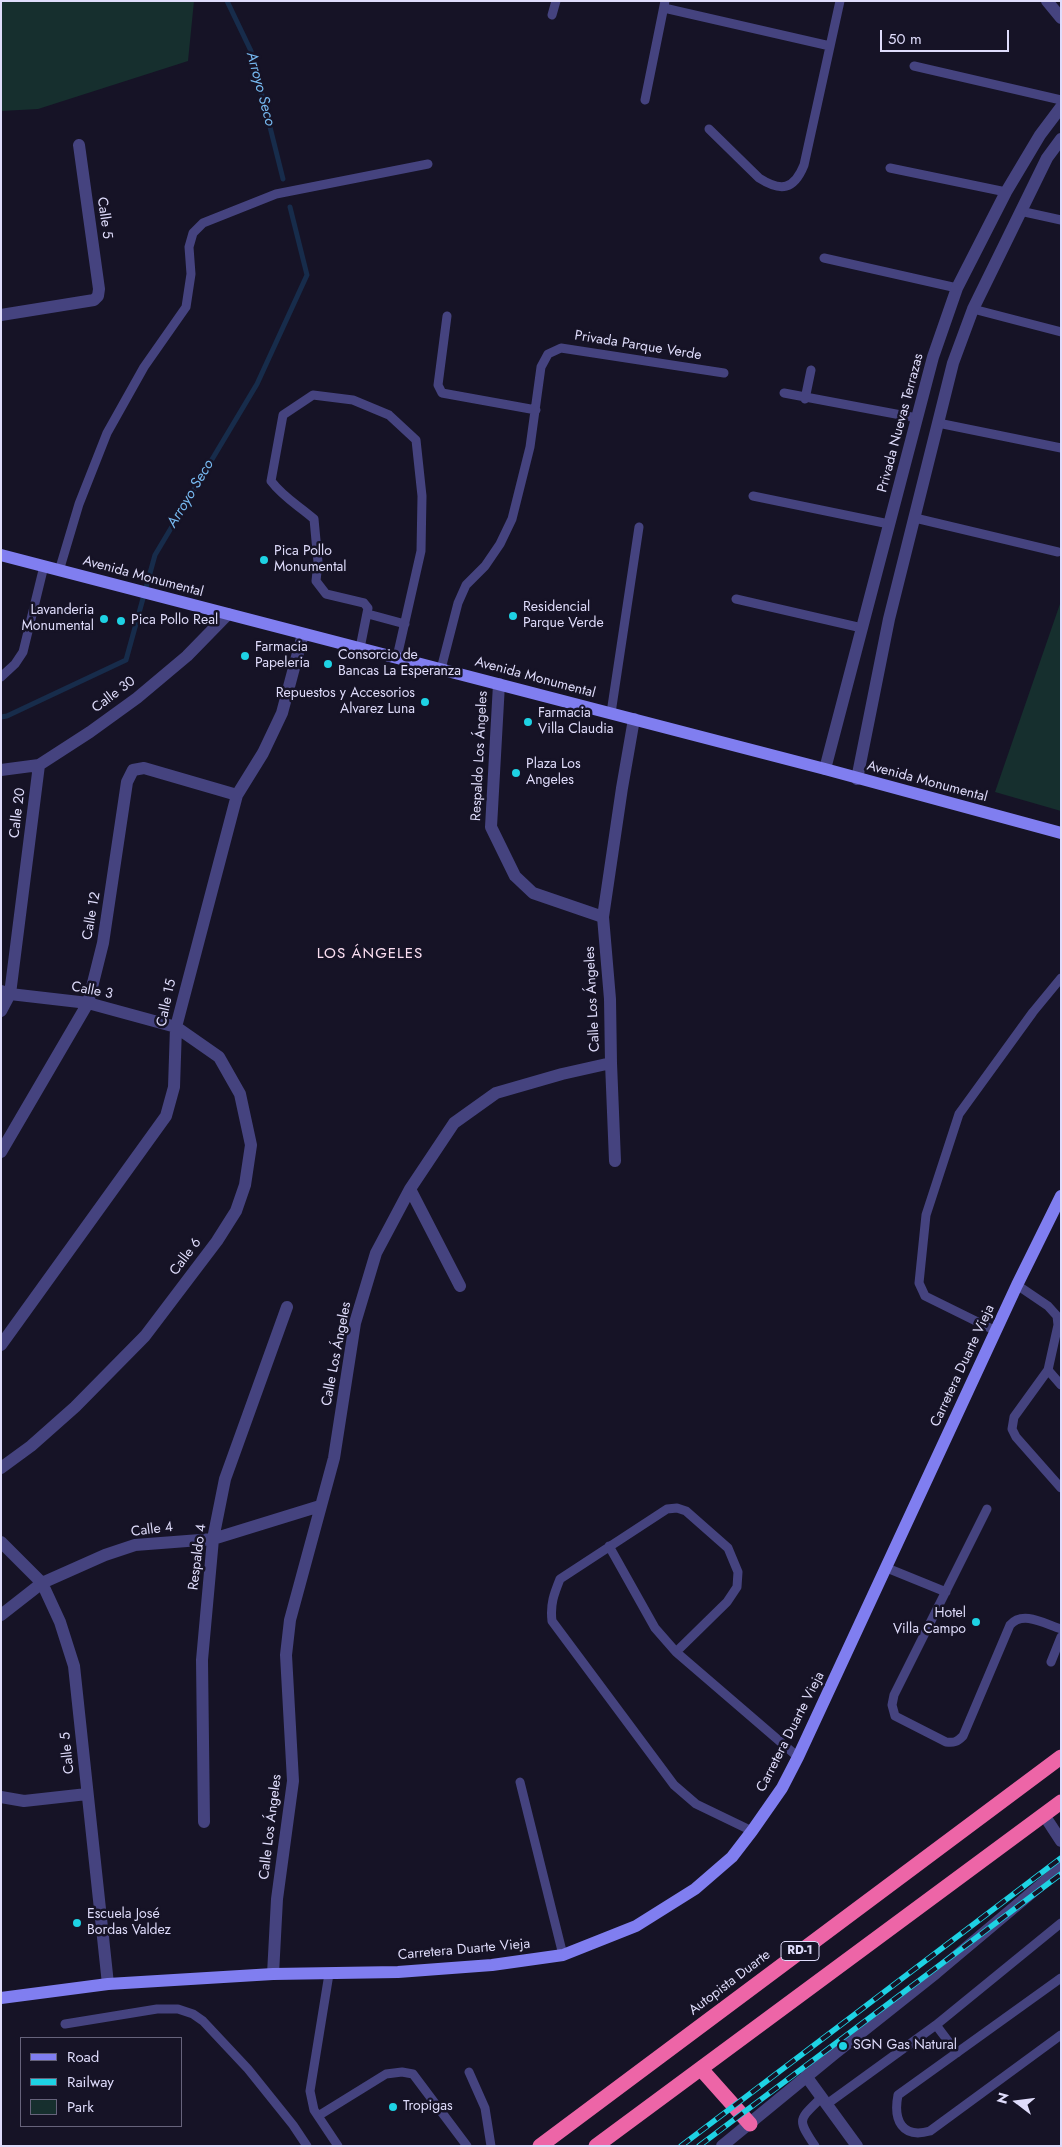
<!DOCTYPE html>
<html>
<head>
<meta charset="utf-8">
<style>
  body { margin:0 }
  #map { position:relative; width:1062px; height:2147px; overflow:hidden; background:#161326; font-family:Jost,sans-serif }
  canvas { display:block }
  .frame { position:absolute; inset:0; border:2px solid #dfdcfb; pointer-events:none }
  .legend { position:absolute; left:20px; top:2037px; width:162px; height:90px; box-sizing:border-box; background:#161326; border:1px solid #66637b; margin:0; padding:6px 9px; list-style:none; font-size:15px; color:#dfdcfb }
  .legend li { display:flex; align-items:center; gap:10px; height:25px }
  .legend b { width:25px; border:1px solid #66637b }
  .north { position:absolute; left:992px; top:2077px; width:50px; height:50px; -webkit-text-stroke:4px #161326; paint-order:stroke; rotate:285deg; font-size:14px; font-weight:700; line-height:20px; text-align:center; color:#dfdcfb }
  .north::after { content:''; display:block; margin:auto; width:18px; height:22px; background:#dfdcfb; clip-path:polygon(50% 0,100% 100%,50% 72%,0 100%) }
  .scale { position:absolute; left:880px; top:30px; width:129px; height:22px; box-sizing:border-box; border:2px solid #dfdcfb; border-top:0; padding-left:6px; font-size:15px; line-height:18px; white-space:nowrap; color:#dfdcfb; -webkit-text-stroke:4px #161326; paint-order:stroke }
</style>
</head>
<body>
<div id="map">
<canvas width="1062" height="2147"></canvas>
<div class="frame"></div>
<ul class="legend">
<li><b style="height:6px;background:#807ef0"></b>Road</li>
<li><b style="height:6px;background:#1ed2e4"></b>Railway</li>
<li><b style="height:14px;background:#162f2e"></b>Park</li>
</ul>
<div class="north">N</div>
<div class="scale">50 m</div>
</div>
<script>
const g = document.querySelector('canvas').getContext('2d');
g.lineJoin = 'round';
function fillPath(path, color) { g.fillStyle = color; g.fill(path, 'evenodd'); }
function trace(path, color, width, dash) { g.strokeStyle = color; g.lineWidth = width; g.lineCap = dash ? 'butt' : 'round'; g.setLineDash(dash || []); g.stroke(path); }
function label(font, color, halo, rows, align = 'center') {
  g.font = font + ' Jost,sans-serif'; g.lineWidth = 5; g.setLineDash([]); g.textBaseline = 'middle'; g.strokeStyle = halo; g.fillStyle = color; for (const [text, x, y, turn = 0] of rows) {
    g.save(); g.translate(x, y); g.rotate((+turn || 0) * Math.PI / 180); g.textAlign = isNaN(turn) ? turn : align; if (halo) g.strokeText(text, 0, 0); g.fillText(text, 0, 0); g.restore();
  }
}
fillPath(new Path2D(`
  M1 1H194L188 61 38 109 1 111Z
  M1061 601V811L995 792Z`), '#162f2e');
trace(new Path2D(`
  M227 1 251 51 283 179
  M1 717 7 716 126 660 155 555 257 384 307 275 290 207`), '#172c4b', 5);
trace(new Path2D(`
  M664 8 830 46
  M552 15 556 1
  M914 66 1061 100
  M645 100 665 1
  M709 129 759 178C781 192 794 190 804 165L840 1
  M890 168 1006 192
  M1020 211 1061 220
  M824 258 957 288
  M973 309 1061 332
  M447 316 438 385 442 393 536 410
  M784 393 917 418
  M805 399 811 370
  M938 423 1061 448
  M753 496 889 524
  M915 518 1058 552
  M59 571 79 504 107 433 144 367 186 307 191 274 189 247 193 233 203 223 276 194 428 164
  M736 599 862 628
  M368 614 405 624
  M360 648 368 608 364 603 326 594 316 581 318 562 314 519C298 505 284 498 271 481L283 415 313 395 353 400 389 415 416 440 422 496 421 551 397 657
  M441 669 458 603 466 585 485 566 500 544 512 519 530 447 541 367 548 354 561 348 724 373
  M1 677 15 664 23 652 44 566
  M611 713 639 527
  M1017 1285 1048 1306 1057 1316 1058 1325 1048 1370 1014 1417 1012 1429 1016 1437 1061 1488
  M996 1331 925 1296 919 1283 926 1215 959 1114 1033 1012 1061 978
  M1048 1370 1061 1385
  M987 1509 894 1695 892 1705 895 1716 946 1742C954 1743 957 1742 963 1736L1010 1625C1023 1610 1045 1624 1061 1629
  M609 1546 655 1628 676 1652 798 1757
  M887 1568 946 1592
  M676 1652 727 1602 737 1587 738 1572 728 1548 686 1511 677 1508 667 1509 560 1579C554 1594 550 1604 552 1621L674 1785 696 1804 752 1831
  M1051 1662 1061 1637
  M520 1782 563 1955
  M329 1974 310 2091 314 2110 338 2146
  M1061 1978 898 2095C893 2120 902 2139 930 2131L1061 2035
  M65 2024 157 2009H178L193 2014 203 2021 248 2069 293 2125 307 2146
  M936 2025 957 2053
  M469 2072 485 2108 491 2146
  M827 2104 936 2025 1061 1923
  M318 2116 386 2074 402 2072 413 2074 467 2146
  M815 2146C796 2118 799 2120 822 2097`), '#45437f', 9);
trace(new Path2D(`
  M1047 1 1061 18
  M1 315 94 300 98 296 99 289 79 145
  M499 684 491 827 515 876 533 893 603 917
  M825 769 933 357 957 288 1006 192 1040 135 1061 107
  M1 770 39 765 90 732 137 698 187 656 228 614
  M857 779 889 619 953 363 973 309 1047 158 1061 139
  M1 991 10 994 88 1003 176 1027 219 1057 240 1094 251 1145 245 1185 236 1211 217 1241 145 1336 75 1407 31 1446 1 1468
  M1 1011 10 994 39 765
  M611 1063 615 1161
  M1 1152 88 1003 103 943 127 782 133 770 144 768 237 795
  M410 1189 460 1286
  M1 1345 166 1116 174 1087 176 1027 237 795 263 753 282 713 303 634
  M1 1542 42 1583 60 1622 74 1666 108 1984
  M1 1615 42 1583 105 1555 135 1545 213 1539 320 1506
  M1 1797 24 1801 87 1794
  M1044 1815 1061 1841
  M204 1822 202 1660 213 1539 225 1479 287 1307
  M273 1974 277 1899 293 1781 286 1655 290 1620 334 1458 355 1323 376 1253 410 1189 454 1123 496 1093 562 1074 611 1063 610 999 603 917 622 788 634 719
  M806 2076 857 2146
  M722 2146 834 2054 936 1973 1061 1868`), '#45437f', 12);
trace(new Path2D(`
  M1 555 825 769 1061 833
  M1 1998 108 1984 273 1974 398 1972 492 1965 563 1955 636 1926 695 1889 732 1857 752 1831 782 1788 798 1757 1017 1285 1061 1196`), '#807ef0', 12);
trace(new Path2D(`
  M701 2069 750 2124
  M540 2146 1061 1757
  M596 2146 1061 1802`), '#ed65a7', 15);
const rail = new Path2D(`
  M681 2146 1061 1858
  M699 2146 1061 1874`);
trace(rail, '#1ed2e4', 5.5);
trace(rail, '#161326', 4, [11]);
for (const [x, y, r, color] of [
  [264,560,5,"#1ed2e4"],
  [513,616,5,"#1ed2e4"],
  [104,619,5,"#1ed2e4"],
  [121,621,5,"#1ed2e4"],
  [245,656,5,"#1ed2e4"],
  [328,664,5,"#1ed2e4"],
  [425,702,5,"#1ed2e4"],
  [528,722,5,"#1ed2e4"],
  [516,773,5,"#1ed2e4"],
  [976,1622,5,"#1ed2e4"],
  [77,1923,5,"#1ed2e4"],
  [843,2046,5,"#1ed2e4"],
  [393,2107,5,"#1ed2e4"]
]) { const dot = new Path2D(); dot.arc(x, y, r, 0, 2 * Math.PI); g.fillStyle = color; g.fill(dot); trace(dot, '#161326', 2); }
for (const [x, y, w] of [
  [800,1951,38]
]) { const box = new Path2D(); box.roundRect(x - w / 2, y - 9.5, w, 19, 4); g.fillStyle = '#161326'; g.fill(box); trace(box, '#dfdcfb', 1); }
label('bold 12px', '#dfdcfb', null, [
  ["RD-1",800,1951]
]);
label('14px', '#dfdcfb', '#161326', [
  ["Calle 5",104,218,82],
  ["Privada Parque Verde",638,346,9],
  ["Privada Nuevas Terrazas",901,423,-75],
  ["Avenida Monumental",143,577,15],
  ["Avenida Monumental",535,678,15],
  ["Calle 30",114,695,-37],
  ["Respaldo Los Ángeles",480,756,-87],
  ["Avenida Monumental",927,782,15],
  ["Calle 20",18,813,-83],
  ["Calle 12",92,916,-80],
  ["Calle 3",92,991,11],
  ["Calle Los Ángeles",593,999,-93],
  ["Calle 15",167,1003,-78],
  ["Calle 6",186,1257,-53],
  ["Calle Los Ángeles",337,1354,-79],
  ["Carretera Duarte Vieja",963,1366,-65],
  ["Calle 4",152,1530,-7],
  ["Respaldo 4",198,1557,-83],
  ["Carretera Duarte Vieja",791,1732,-63],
  ["Calle 5",68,1753,-96],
  ["Calle Los Ángeles",271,1827,-83],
  ["Carretera Duarte Vieja",464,1950,-5],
  ["Autopista Duarte",730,1983,-37]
]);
label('14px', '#dfdcfb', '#161326', [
  ["Pica Pollo",274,552],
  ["Monumental",274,568],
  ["Residencial",523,608],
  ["Parque Verde",523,624],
  ["Lavanderia",94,611,"right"],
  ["Monumental",94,627,"right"],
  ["Pica Pollo Real",131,621],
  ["Farmacia",255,648],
  ["Papeleria",255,664],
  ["Consorcio de",338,656],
  ["Bancas La Esperanza",338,672],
  ["Repuestos y Accesorios",415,694,"right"],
  ["Alvarez Luna",415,710,"right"],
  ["Farmacia",538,714],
  ["Villa Claudia",538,730],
  ["Plaza Los",526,765],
  ["Angeles",526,781],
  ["Hotel",966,1614,"right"],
  ["Villa Campo",966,1630,"right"],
  ["Escuela José",87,1915],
  ["Bordas Valdez",87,1931],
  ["SGN Gas Natural",853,2046],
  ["Tropigas",403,2107]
], 'left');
label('italic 15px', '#76b8ef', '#161326', [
  ["Arroyo Seco",260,89,75],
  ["Arroyo Seco",191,494,-59]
]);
g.letterSpacing = '1px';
label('15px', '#fbdef1', '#161326', [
  ["LOS ÁNGELES",370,954]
]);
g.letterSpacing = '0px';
</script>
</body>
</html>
